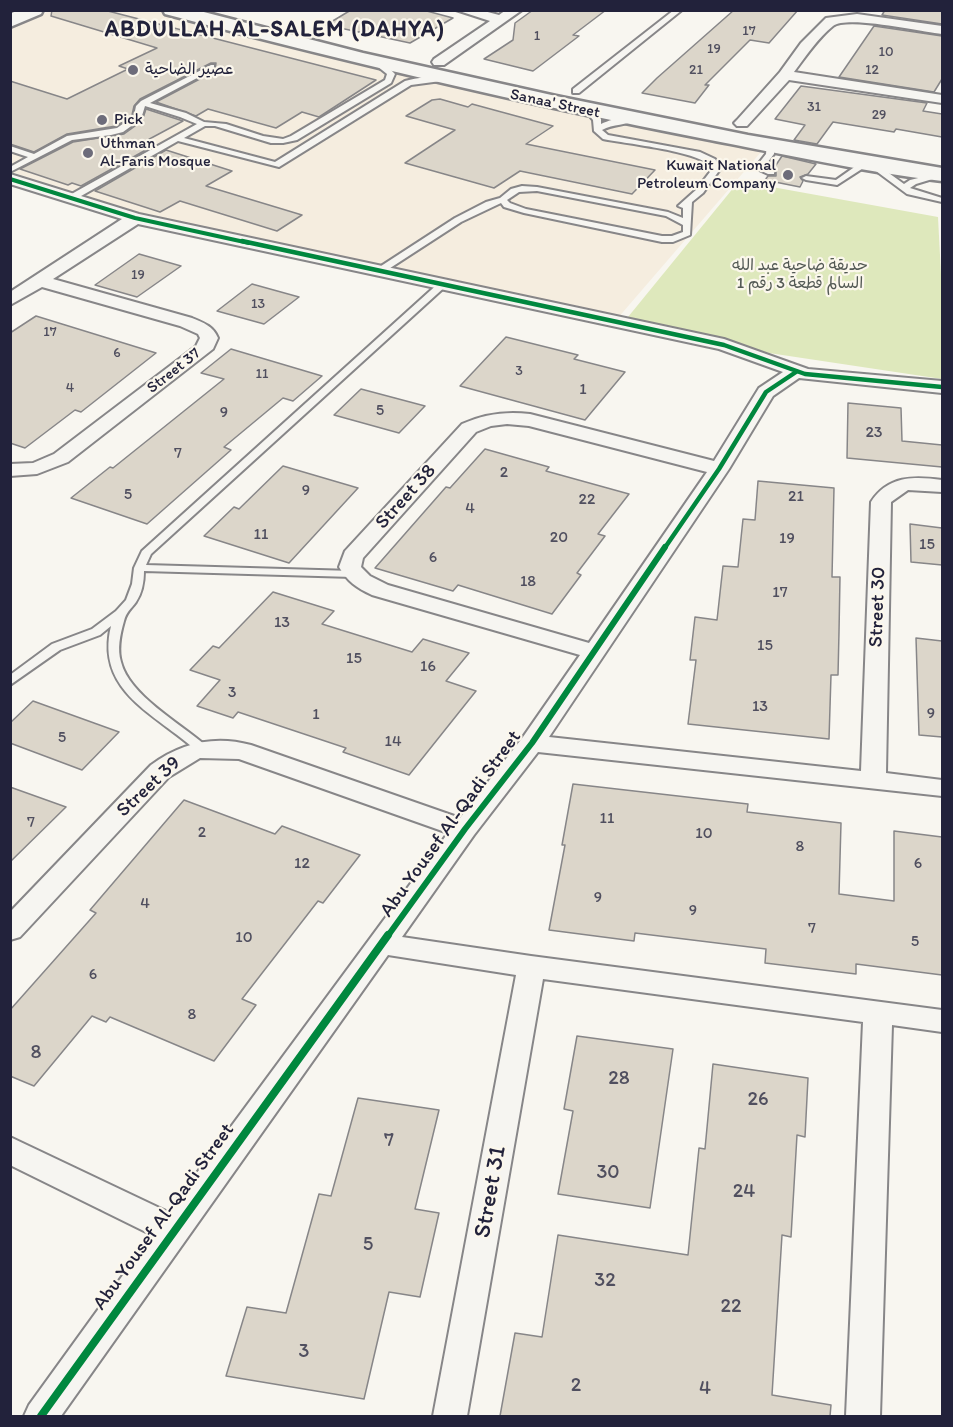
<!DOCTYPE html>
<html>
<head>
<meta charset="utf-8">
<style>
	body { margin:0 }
	#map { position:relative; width:953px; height:1427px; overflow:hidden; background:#f8f6f0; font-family:Itim,sans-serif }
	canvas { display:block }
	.frame { position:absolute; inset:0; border:12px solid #22223b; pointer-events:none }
</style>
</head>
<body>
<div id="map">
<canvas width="953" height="1427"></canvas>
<div class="frame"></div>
</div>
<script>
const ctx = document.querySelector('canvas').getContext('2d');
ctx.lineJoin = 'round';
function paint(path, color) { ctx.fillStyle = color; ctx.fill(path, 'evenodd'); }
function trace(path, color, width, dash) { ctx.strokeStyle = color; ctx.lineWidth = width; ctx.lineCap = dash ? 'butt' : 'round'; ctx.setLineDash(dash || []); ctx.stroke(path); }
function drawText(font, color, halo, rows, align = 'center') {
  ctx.font = font + ' Itim,"Playpen Sans Arabic",sans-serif'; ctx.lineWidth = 4.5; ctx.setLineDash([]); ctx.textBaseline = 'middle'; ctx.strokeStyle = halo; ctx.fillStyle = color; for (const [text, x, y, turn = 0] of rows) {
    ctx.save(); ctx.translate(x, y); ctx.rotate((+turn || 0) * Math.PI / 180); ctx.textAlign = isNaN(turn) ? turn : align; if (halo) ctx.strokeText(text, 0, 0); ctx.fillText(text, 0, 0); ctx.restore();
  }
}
paint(new Path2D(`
	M49 11H165L597 119 678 132 761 152 617 319 147 215 11 172 10 28Z`), '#f5eddf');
paint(new Path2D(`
	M739 181 938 217 942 294V379L769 353 628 317Z`), '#dee8bc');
const building = new Path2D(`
	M52 10H104L376 80 319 117 302 112 276 128 208 109 196 116 156 102 215 71 216 63H211L140 99 134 106 132 115 116 126 67 134 34 152 10 144V81L67 99 128 69 119 66 157 48 51 16Z
	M351 10H423L453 18 410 43 326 25Z
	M533 10H606L573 35 579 36 533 71 484 59 513 40 515 23Z
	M734 10H798L769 43 750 40 705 85H709L695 103 642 93 657 78Z
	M885 10H942V24L882 15Z
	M874 26 942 36V79L934 92 839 77Z
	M801 86 927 103 923 111 942 114V137L896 129 894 132 833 122 817 144 794 140 805 125 775 119Z
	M440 99 468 107 472 104 553 126 526 144 655 170 632 194 520 171 494 188 405 163 455 130 406 116 432 100Z
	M146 109 183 121 142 143 153 146 81 186 72 183 68 185 20 169 73 142 124 134 142 121Z
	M166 150 232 171 206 186 302 215 277 231 180 201 160 212 95 191Z
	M782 156 816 164 808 174 800 177 803 181 800 187 765 180 768 176H776V170L774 168Z
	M139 254 181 266 137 297 95 285Z
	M252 284 299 297 264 324 217 311Z
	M36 316 156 353 81 412 75 410 25 448 10 443V333Z
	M506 337 578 355 574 359 625 372 585 420 460 386Z
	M231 349 322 376 293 401 283 398 224 447 231 450 147 524 71 498 110 467 113 468 224 379 201 373Z
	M361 389 425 406 399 433 334 415Z
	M848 403 901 408 902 441 942 445V467L847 458Z
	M485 449 549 467 546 471 629 494 598 534 605 536 577 573 581 575 552 614 458 585 453 591 375 568 446 487 450 488Z
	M283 466 358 488 289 563 204 536 234 507 239 509Z
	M758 481 834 488 832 577H840L839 632 838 675H831L829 739 688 724 696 660H690L695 617 717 620 723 566 738 567 743 519 755 520Z
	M910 524 942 528V565L911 562Z
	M273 592 334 611 322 624 412 652 423 639 469 653 446 681 476 691 409 775 343 752 346 748 238 712 233 718 197 706 220 680 190 670 213 646 219 648Z
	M916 638 942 641V737L919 735Z
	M33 701 119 732 82 770 10 743V723Z
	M573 784 748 804 747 812 841 823 839 894 894 901V831L942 837V975L856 964V974L765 963 766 949 635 933 634 941 549 930 565 845H562Z
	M10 787 66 807 10 862Z
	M184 800 275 834 282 826 360 855 323 903 318 901 242 999 256 1005 214 1061 110 1017 106 1022 92 1016 34 1086 10 1076V1010L96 913 90 910Z
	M577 1036 673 1049 650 1208 558 1194 573 1111 564 1109Z
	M713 1064 808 1078 805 1137 797 1135 791 1237 782 1235 772 1395 831 1405 830 1416H500L515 1333 542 1337 558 1235 688 1255 699 1148 705 1149Z
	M358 1098 439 1110 415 1209 439 1213 420 1297 389 1292 364 1399 226 1376 247 1307 286 1313 319 1194 331 1196Z`);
paint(building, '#dcd6ca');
trace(building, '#878688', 1.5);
const lane = new Path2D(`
	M674 10H682L579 93H573V89Z
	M377 62H383L395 74 391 83 297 140 283 143H271L215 126H205L184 138 275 162 405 81C417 78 434 74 445 79L441 81 411 85 279 167 178 141 74 200H68V196L197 124 180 117 145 106 141 119 123 132 111 135 72 140 10 172V167L28 157 10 151V146L34 154 67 136 117 128 134 116 136 106 141 101 211 65H214V69L150 103 186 113 204 122 226 124 263 136 283 139 291 136 385 80 387 74 377 66Z
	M587 110H593L601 119V124C611 119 627 115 637 120 627 125 613 124 602 130L608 135 700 152 715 159 721 168 703 193 692 202 690 235 673 242H662L524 213 504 207 501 203 461 222 384 272H378V268L455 218 486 202 500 198 511 189 522 186 537 187 668 212 683 218V208L678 206 697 189 713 168C701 151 627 144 603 139L594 131 593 120 586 112ZM537 191 666 216 683 225V232L672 236H662L526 209 510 203 507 200 519 192Z
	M767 143 774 145V154L764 167 774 170V174H768L755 168 766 154Z
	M863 161 875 163 904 184 910 180 939 173V177L916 184 910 188 942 198V202L907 194 868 165 837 185 806 180 802 178 806 176 836 180Z
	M444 280 448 283 447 285 151 554 146 565 353 571 358 574 353 577 144 571C144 582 142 593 136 602 131 609 126 612 124 621 120 635 117 649 121 662 129 695 180 723 205 745L207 748 205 751H197C156 714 95 692 111 626L100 635 60 650 10 685V675L52 644 92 629 116 611 126 600 132 584 134 568 142 551 441 281Z`);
const street = new Path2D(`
	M456 10H480L499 15 506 10H522L444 65H434L432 62 434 59 490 21Z
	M857 14 942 26V34C921 32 848 15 833 26 818 38 806 56 794 72L942 95V103L789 80 747 126H737L734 123 737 120 780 72 801 43 826 18Z
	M10 174 139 214 724 339 808 369 942 381V393L799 378 773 396 729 469 549 737 861 771 871 502C888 476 913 476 942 480V492L908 490 891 502 886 773 942 780V796L538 752 474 835 402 937 531 956 942 1010V1032L892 1025 880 1416H846L863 1022 543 979 467 1416H433L516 975 388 955 61 1416H24L29 1405 152 1235 10 1165V1137L168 1212 448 833 239 759 200 758 169 777 20 937 10 940V912L151 765C181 743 214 735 251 745L460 818 523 737 580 655 372 595C357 588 347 581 339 567L345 551 462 424C484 414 506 411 530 414L714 461 759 388 783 372 719 349 138 224 53 279 192 318C204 323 213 326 218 338L213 349 68 462 37 474 10 476V464L33 463 54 454 196 346 200 338 198 334 180 326 42 287 10 305V292L122 219 10 184ZM507 424 529 426 707 472 589 643 388 585 370 576 361 567 363 558 476 432 491 426Z`);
const secondary = new Path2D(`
	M18 10H43L41 14 10 27V14Z
	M163 10H196L363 53 556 96 748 135 942 168V181C863 172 784 154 705 139 524 104 344 61 165 14Z`);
trace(lane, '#878688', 4);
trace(street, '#878688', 4);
trace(secondary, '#878688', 5);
paint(lane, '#f6f5f1');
paint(street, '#f6f5f1');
paint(secondary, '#f6f5f1');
trace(new Path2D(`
	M10 179 135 218 249 243`), '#00873e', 4);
trace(new Path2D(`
	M242 241 724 345 805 374 942 387
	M664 549 719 469 766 392 796 372`), '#00873e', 4.5);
trace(new Path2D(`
	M387 937 465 829 532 743 665 547`), '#00873e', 6);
trace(new Path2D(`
	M41 1416 388 935`), '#00873e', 8);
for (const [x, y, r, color] of [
	[133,70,6,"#6d6c7a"],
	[102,120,6,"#6d6c7a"],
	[88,153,6,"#6d6c7a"],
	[788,175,6,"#6d6c7a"]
]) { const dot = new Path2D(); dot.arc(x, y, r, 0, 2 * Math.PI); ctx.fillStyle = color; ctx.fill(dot); trace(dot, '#fbf7ec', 2); }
drawText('14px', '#504f5f', null, [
	["17",749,31],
	["1",537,36],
	["19",714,49],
	["10",886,52],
	["21",696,70],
	["12",872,70],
	["31",814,107],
	["29",879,115],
	["19",138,275],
	["13",258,304],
	["17",50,332],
	["6",117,353],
	["3",519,371],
	["11",262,374],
	["4",70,388]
]);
drawText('16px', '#22223b', '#fbf7ec', [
	["عصير الضاحية",145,70],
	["Pick",114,120],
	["Uthman",100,144],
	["Al-Faris Mosque",100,162],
	["Kuwait National",776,166,"right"],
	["Petroleum Company",776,184,"right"]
], 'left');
drawText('16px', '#22223b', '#fbf7ec', [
	["Sanaa' Street",555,104,12],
	["Street 37",174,371,-38]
]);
drawText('16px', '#545a55', '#fbf7ec', [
	["حديقة ضاحية عبد الله",800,266],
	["السالم قطعة 3 رقم 1",800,284]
]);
drawText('16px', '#504f5f', null, [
	["1",583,390],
	["5",380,411],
	["9",224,413],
	["23",874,433],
	["7",178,454],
	["2",504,473],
	["9",306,491],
	["5",128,495],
	["21",796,497],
	["22",587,500],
	["4",470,509],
	["11",261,535],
	["20",559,538],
	["19",787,539],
	["15",927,545],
	["6",433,558],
	["18",528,582],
	["17",780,593],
	["13",282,623],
	["15",765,646],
	["15",354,659],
	["16",428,667],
	["3",232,693],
	["13",760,707],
	["9",931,714],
	["1",316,715],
	["5",62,738],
	["14",393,742],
	["11",607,819],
	["7",31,823],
	["2",202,833],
	["10",704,834],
	["8",800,847],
	["12",302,864],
	["6",918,864],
	["9",598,898],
	["4",145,904],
	["9",693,911],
	["7",812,929],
	["10",244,938],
	["5",915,942],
	["6",93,975],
	["8",192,1015]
]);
drawText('20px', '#22223b', '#fbf7ec', [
	["Street 38",406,497,-48],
	["Street 30",878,607,-88],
	["Street 39",149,787,-43],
	["Abu Yousef Al-Qadi Street",451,824,-54],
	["Abu Yousef Al-Qadi Street",164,1217,-54]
]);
drawText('20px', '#504f5f', null, [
	["8",36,1053],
	["28",619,1079],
	["26",758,1100],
	["7",389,1141],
	["30",608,1173],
	["24",744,1192],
	["5",368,1245],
	["32",605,1281],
	["22",731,1307],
	["3",304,1352],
	["2",576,1386],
	["4",705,1389]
]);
ctx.letterSpacing = '1.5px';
drawText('bold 22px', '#22223b', '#fbf7ec', [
	["ABDULLAH AL-SALEM (DAHYA)",275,30]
]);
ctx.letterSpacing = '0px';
drawText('24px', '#22223b', '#fbf7ec', [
	["Street 31",491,1192,-80]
]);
</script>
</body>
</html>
